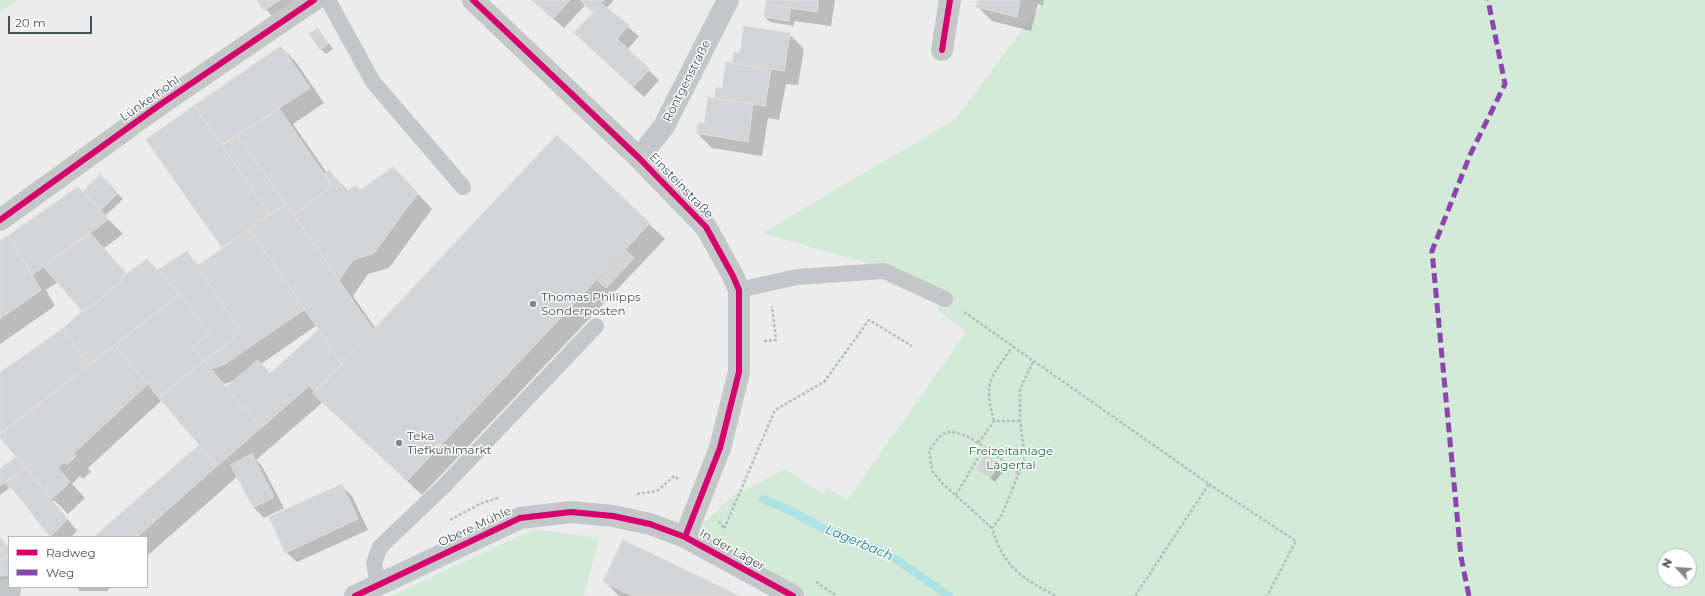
<!DOCTYPE html>
<html>
<head>
<meta charset="utf-8">
<style>
	body { margin:0 }
	#map { position:relative; width:1705px; height:596px; overflow:hidden; background:#edecec; font-family:Montserrat,sans-serif }
	canvas { display:block }
	.legend { position:absolute; left:8px; top:536px; width:140px; height:52px; box-sizing:border-box; background:#fff; border:1px solid #b5b9bb; margin:0; padding:5px 7px; list-style:none; font-size:12px; color:#465156 }
	.legend li { display:flex; align-items:center; gap:8px; height:20px }
	.legend b { width:20px; border:1px solid #b5b9bb }
	.north { position:absolute; left:1657px; top:548px; width:40px; height:40px; box-sizing:border-box; background:#fff; border:1px solid #b5b9bb; border-radius:50%; rotate:296deg; font-size:11px; font-weight:700; line-height:16px; text-align:center; color:#465156 }
	.north::after { content:''; display:block; margin:auto; width:14px; height:18px; background:#80878a; clip-path:polygon(50% 0,100% 100%,50% 72%,0 100%) }
	.scale { position:absolute; left:8px; top:16px; width:84px; height:18px; box-sizing:border-box; border:2px solid #465156; border-top:0; padding-left:5px; font-size:12px; line-height:14px; white-space:nowrap; color:#465156; -webkit-text-stroke:3px #fff; paint-order:stroke }
</style>
</head>
<body>
<div id="map">
<canvas width="1705" height="596"></canvas>
<ul class="legend">
<li><b style="height:5px;background:#d6006c"></b>Radweg</li>
<li><b style="height:5px;background:#8e44ad"></b>Weg</li>
</ul>
<div class="north">N</div>
<div class="scale">20 m</div>
</div>
<script>
const ctx = document.querySelector('canvas').getContext('2d');
ctx.lineJoin = 'round';
function paint(path, color) { ctx.fillStyle = color; ctx.fill(path, 'evenodd'); }
function trace(path, color, width, dash) { ctx.strokeStyle = color; ctx.lineWidth = width; ctx.lineCap = dash ? 'butt' : 'round'; ctx.setLineDash(dash || []); ctx.stroke(path); }
function drawText(font, color, halo, rows, align = 'center') {
  ctx.font = font + ' Montserrat,sans-serif'; ctx.lineWidth = 3; ctx.setLineDash([]); ctx.textBaseline = 'middle'; ctx.strokeStyle = halo; ctx.fillStyle = color; for (const [text, x, y, turn = 0] of rows) {
    ctx.save(); ctx.translate(x, y); ctx.rotate((+turn || 0) * Math.PI / 180); ctx.textAlign = isNaN(turn) ? turn : align; if (halo) ctx.strokeText(text, 0, 0); ctx.fillText(text, 0, 0); ctx.restore();
  }
}
paint(new Path2D(`
	M0 0H17L0 13Z
	M1045 0H1705V596H805L689 535 736 494 785 469 823 494 828 488 847 500 966 332 938 311 940 301 885 268 762 233 955 119ZM1665 556H1689V580H1665Z
	M534 529 599 538 584 596H390Z`), '#d3ead8');
paint(new Path2D(`
	M258 0H306L276 21Z
	M532 0H614L606 9 639 36 627 50 659 80 644 97 586 44 595 13 586 4 564 28Z
	M768 0H835L831 26 794 21V26L770 22 765 17Z
	M979 0H1044L1043 6 1038 4 1031 31 992 21 977 6Z
	M742 27 789 34 804 49 798 85 786 84 779 120 768 118 762 156 712 148 697 133 704 124 715 99 723 89 733 64 741 54 745 31Z
	M318 29 333 49 326 54 320 49Z
	M281 47 296 62 324 103 293 124 327 173 329 171 348 191 408 183 432 209 389 268 368 274 353 296 376 329 557 137 665 239 422 495 323 402 256 460 262 466 284 508 264 518 254 508 238 476 147 556V537H96L201 445 162 400 88 468 91 472 83 479 80 476 72 484 85 498 68 514 54 500 53 501 77 531 71 537H52L11 487 0 495V470L24 467 0 435V374L65 329 89 307 58 282 46 290 55 306 0 344V242L78 188 83 193 100 176 123 199 105 216 123 234 104 248 127 275 158 271 186 252 199 266 224 249 148 140ZM317 325 321 330 270 374 261 364ZM236 380 227 388 224 384Z
	M985 456 1004 470 995 482 977 468Z
	M341 485 352 496 368 530 297 562 286 552Z
	M0 537 9 548V580L0 581Z
	M604 581 738 596H619Z
	M76 587H111L107 591H80Z`), '#0003');
trace(new Path2D(`
	M763 499 787 509 838 536 877 549 897 560 949 596`), '#abe2e4', 8);
const building = new Path2D(`
	M257 0H280L264 11Z
	M532 0H570L553 19Z
	M580 0H604L593 12Z
	M767 0H818L817 12 766 4Z
	M978 0H1020L1017 17 972 6H976Z
	M602 4 629 25 617 39 650 69 633 87 574 33Z
	M766 4 790 8 789 21 764 17Z
	M744 26 790 33 784 71 732 63 734 52 740 53Z
	M318 28 328 44 320 50 309 34Z
	M281 46 310 88 222 145 194 106Z
	M726 62 771 69 765 106 714 98 716 87 722 88Z
	M708 97 753 104 748 142 696 133 698 122 704 123Z
	M194 106 270 215 222 248 146 140Z
	M278 107 332 186 294 215 237 135 239 133 241 134 277 110 276 108Z
	M237 135 286 204 270 215 222 145Z
	M557 135 650 223 407 481 313 394Z
	M393 167 418 193 374 253 353 260 339 280 294 215 332 186 324 174 329 169 346 192 356 185 360 190Z
	M100 174 118 193 101 210 83 192Z
	M78 187 109 219 32 275 8 236Z
	M286 204 374 331 342 364 249 228Z
	M250 230 305 309 225 364 211 369 204 361 230 342 239 329 197 266Z
	M90 233 127 274 124 276 125 278 104 296 86 311 84 310 82 311 43 266Z
	M8 236 41 290 0 319V241Z
	M187 251 239 329 230 342 204 361 193 347 209 334 180 294 158 270Z
	M626 251 634 258 606 288 598 281Z
	M147 259 180 294 88 366 64 328 82 311 84 310 86 311 125 278 124 276Z
	M180 294 209 334 193 347 204 361 159 398 115 345Z
	M64 328 88 367 0 434V373Z
	M319 330 342 364 315 392 309 386 261 428 226 387 258 360 270 373Z
	M115 345 148 384 74 453 76 456 67 465 64 462 58 468 70 482 52 499 0 438V434Z
	M204 361 261 428 217 466 159 398Z
	M199 445 217 466 137 537H94Z
	M252 454 274 497 253 508 231 465Z
	M985 454 999 464 990 478 976 469Z
	M16 457 25 467 0 486V469Z
	M26 468 67 520 50 537 16 493 5 483Z
	M342 484 358 519 285 553 269 517Z
	M0 538 9 549V555L0 562Z
	M623 540 740 596H633L603 582Z
	M9 555V575L0 576V562Z`);
paint(building, '#d3d4d5');
trace(building, '#dededf', 1);
trace(new Path2D(`
	M964 312 1209 484 1135 596
	M764 341 776 340 772 306
	M1033 362 1020 389V421L1025 457 1002 515 992 528C1004 568 1021 577 1056 596
	M994 421C983 380 990 380 1012 347
	M978 443 994 421H1020
	M1209 484 1296 541 1267 596
	M637 494 657 491 674 476 680 480
	M956 495 984 448
	M450 520 480 504 500 497
	M719 521 724 529 775 410 824 382 869 320 912 346
	M992 528 943 484 932 471 929 451C934 444 940 433 949 432 969 430 1004 463 1020 474
	M816 582 837 596`), '#b4bfba', 2.5, [3, 2]);
trace(new Path2D(`
	M328 0 373 82 463 187
	M739 290 797 277 884 271 945 299
	M378 585 374 563 380 547 443 487 596 326`), '#c4c7c7', 16);
trace(new Path2D(`
	M473 0 639 158 706 227 733 276 739 290V372L720 448 685 537
	M942 50 950 0
	M639 158 664 126 728 0
	M0 220 161 104 314 0
	M0 592 10 590`), '#c4c7c7', 22);
trace(new Path2D(`
	M355 596 520 518 571 512 613 516 650 524 685 537 793 596`), '#c4c7c9', 22);
trace(new Path2D(`
	M1469 596 1461 557 1432 251 1470 155 1505 84 1488 0`), '#8e44ad', 5, [10, 5]);
trace(new Path2D(`
	M473 0 639 158 706 227 733 276 739 290V372L720 448 685 537
	M942 50 950 0
	M0 220 161 104 314 0
	M355 596 520 518 571 512 613 516 650 524 685 537 793 596`), '#d6006c', 6);
for (const [x, y, r, color] of [
	[533,304,4,"#80878a"],
	[399,443,4,"#80878a"]
]) { const dot = new Path2D(); dot.arc(x, y, r, 0, 2 * Math.PI); ctx.fillStyle = color; ctx.fill(dot); trace(dot, '#fff', 1.5); }
drawText('12px', '#465156', '#fff', [
	["Röntgenstraße",687,81,-63],
	["Lünkerhohl",150,99,-35],
	["Einsteinstraße",681,186,46],
	["Obere Mühle",475,527,-25],
	["In der Läger",732,550,29]
]);
drawText('12px', '#465156', '#fff', [
	["Thomas Philipps",541,297],
	["Sonderposten",541,311],
	["Teka",407,436],
	["Tiefkühlmarkt",407,450]
], 'left');
drawText('12px', '#206e3a', '#fff', [
	["Freizeitanlage",1011,451],
	["Lägertal",1011,465]
]);
drawText('italic 13px', '#1b8286', '#fff', [
	["Lägerbach",859,543,23]
]);
</script>
</body>
</html>
